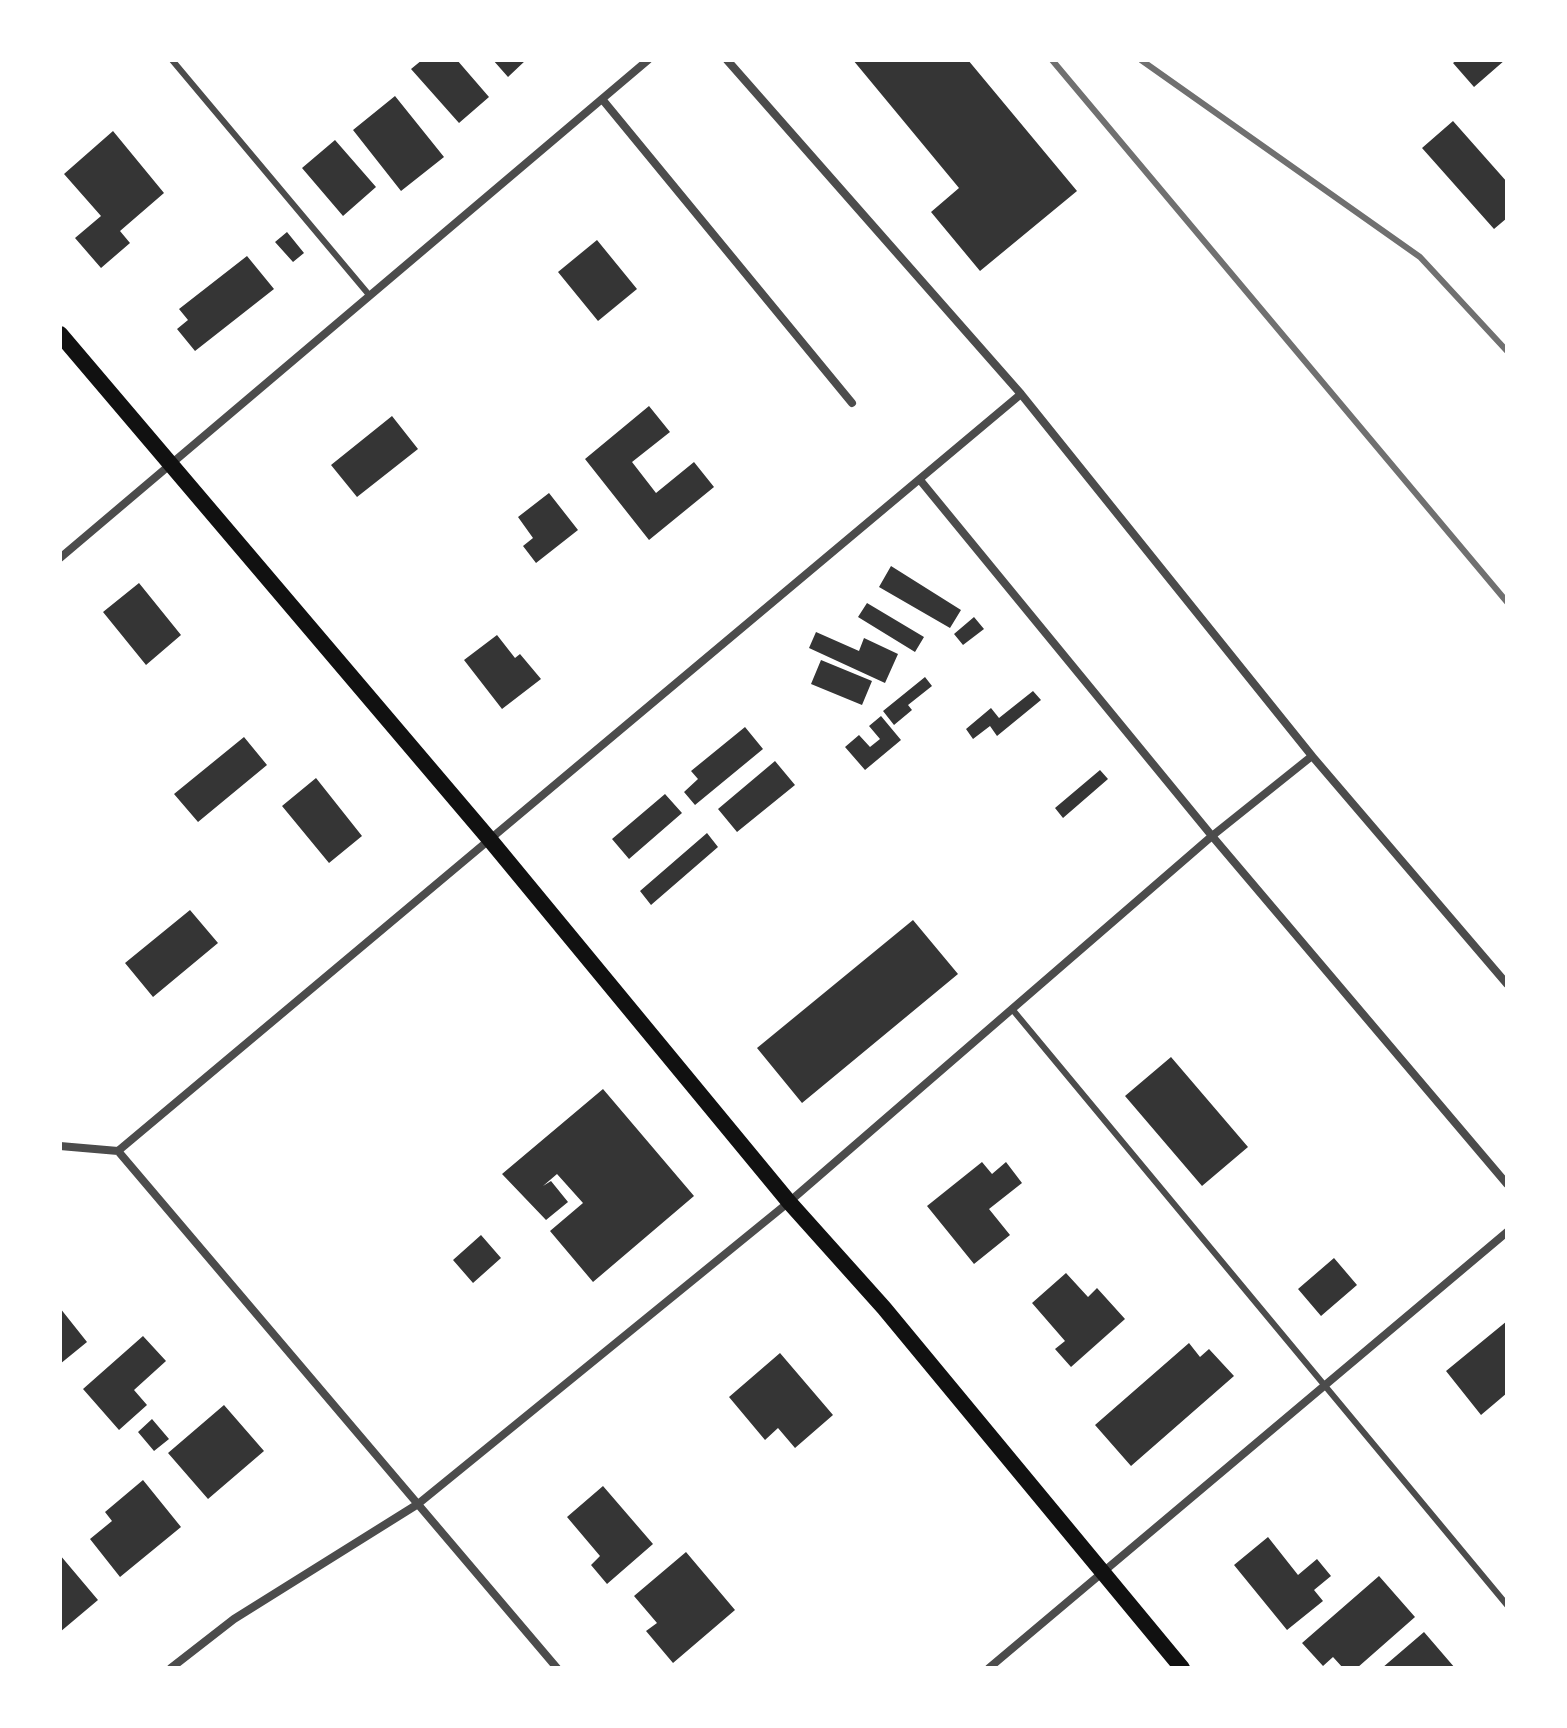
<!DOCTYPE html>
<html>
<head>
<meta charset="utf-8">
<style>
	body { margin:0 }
	#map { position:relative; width:1567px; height:1728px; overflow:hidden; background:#fff; font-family:Georgia,serif }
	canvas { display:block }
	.frame { position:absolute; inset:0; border:62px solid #fff; pointer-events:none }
</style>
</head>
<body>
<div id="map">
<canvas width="1567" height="1728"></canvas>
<div class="frame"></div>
</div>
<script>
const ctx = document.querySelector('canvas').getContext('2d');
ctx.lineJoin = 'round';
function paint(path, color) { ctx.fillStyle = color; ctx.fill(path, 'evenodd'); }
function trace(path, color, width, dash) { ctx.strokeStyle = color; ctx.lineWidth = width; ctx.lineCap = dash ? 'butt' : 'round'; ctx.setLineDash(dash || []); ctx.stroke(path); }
paint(new Path2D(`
	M422 60H457L489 97 459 123 411 69Z
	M493 60H526L508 77Z
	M853 60H968L1077 191 980 271 931 212 959 188Z
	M1457 60H1505L1474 87 1453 63Z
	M395 96 444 157 401 191 353 130Z
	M1453 121 1507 182V218L1494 229 1422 148Z
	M113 131 164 193 120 231 130 243 101 268 75 238 101 216 64 174Z
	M335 140 376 187 343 216 302 168Z
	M287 232 304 253 293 262 275 242Z
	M597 240 637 289 598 321 558 272Z
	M247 256 274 289 195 351 177 329 188 320 179 309Z
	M649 406 670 432 632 462 656 493 694 462 714 487 649 540 585 459Z
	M392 416 418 449 357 497 331 465Z
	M549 493 578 530 536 563 523 546 533 538 518 517Z
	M891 566 961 610 950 628 879 587Z
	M139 583 181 635 146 665 103 612Z
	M867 603 924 637 915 652 858 617Z
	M974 617 984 629 963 645 954 634Z
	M816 632 859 651 864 638 898 654 885 683 809 648Z
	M497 635 515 658 520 654 541 679 502 709 464 660Z
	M821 660 872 681 862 705 811 684Z
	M925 677 932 686 908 705 912 710 894 725 883 711Z
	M1033 691 1041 700 997 736 990 726 973 739 966 729 991 708 999 718Z
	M881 716 901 740 865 770 845 747 859 735 870 747 880 739 869 726Z
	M745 727 763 749 695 805 684 792 698 779 691 771Z
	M244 737 267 765 198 822 174 794Z
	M775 761 795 785 737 832 718 809Z
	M1100 770 1108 779 1063 818 1055 808Z
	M316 778 362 836 329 863 282 806Z
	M665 794 682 813 629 859 612 839Z
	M707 833 718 847 651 905 640 891Z
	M190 910 218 943 153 997 125 963Z
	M913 920 958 974 802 1103 757 1048Z
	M1171 1057 1248 1147 1202 1186 1125 1096Z
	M603 1089 694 1196 593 1282 550 1231 583 1203 557 1174 543 1186 551 1181 568 1202 546 1220 502 1174Z
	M982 1162 992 1174 1006 1162 1022 1183 989 1209 1010 1235 974 1264 927 1206Z
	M481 1235 501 1258 473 1283 453 1260Z
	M1334 1258 1357 1285 1321 1316 1298 1289Z
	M1066 1273 1088 1297 1097 1288 1125 1319 1071 1367 1055 1349 1065 1341 1032 1303Z
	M60 1308 87 1342 60 1364Z
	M1507 1321V1393L1481 1415 1446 1371Z
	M143 1336 166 1361 134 1390 147 1405 119 1430 83 1389Z
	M1189 1343 1200 1357 1209 1349 1234 1376 1131 1466 1095 1425Z
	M780 1353 833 1415 795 1448 778 1428 765 1440 729 1397Z
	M224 1405 264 1451 208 1499 168 1453Z
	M152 1419 169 1439 154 1451 138 1432Z
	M143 1480 181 1527 120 1577 90 1539 112 1521 105 1512Z
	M603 1486 653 1544 607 1584 591 1565 600 1556 567 1517Z
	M1268 1537 1298 1575 1317 1559 1331 1576 1314 1590 1323 1601 1287 1630 1234 1565Z
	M686 1552 735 1610 673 1663 646 1631 657 1623 634 1596Z
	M60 1555 98 1600 60 1632Z
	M1379 1576 1415 1617 1357 1668H1343L1333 1657 1323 1666 1302 1643Z
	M1424 1632 1455 1668H1382Z`), '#353535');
trace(new Path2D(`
	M172 60 370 296
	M1012 1009 1507 1605`), '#4c4c4c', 6);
trace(new Path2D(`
	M727 60 1021 394 1312 756 1507 984
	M602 99 852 403
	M920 480 1212 836 1507 1184
	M60 558 648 60
	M60 1146 118 1151
	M118 1151 1021 394
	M118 1151 557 1668
	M171 1668 234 1619 418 1504 789 1202 1212 836 1312 756
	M989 1668 1507 1232`), '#4c4c4c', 8);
trace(new Path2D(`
	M60 334 491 841 789 1202 884 1308 1182 1668`), '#111', 16);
trace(new Path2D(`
	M1052 60 1507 602
	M1141 60 1420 257 1507 351`), '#707070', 6);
</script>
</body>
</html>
